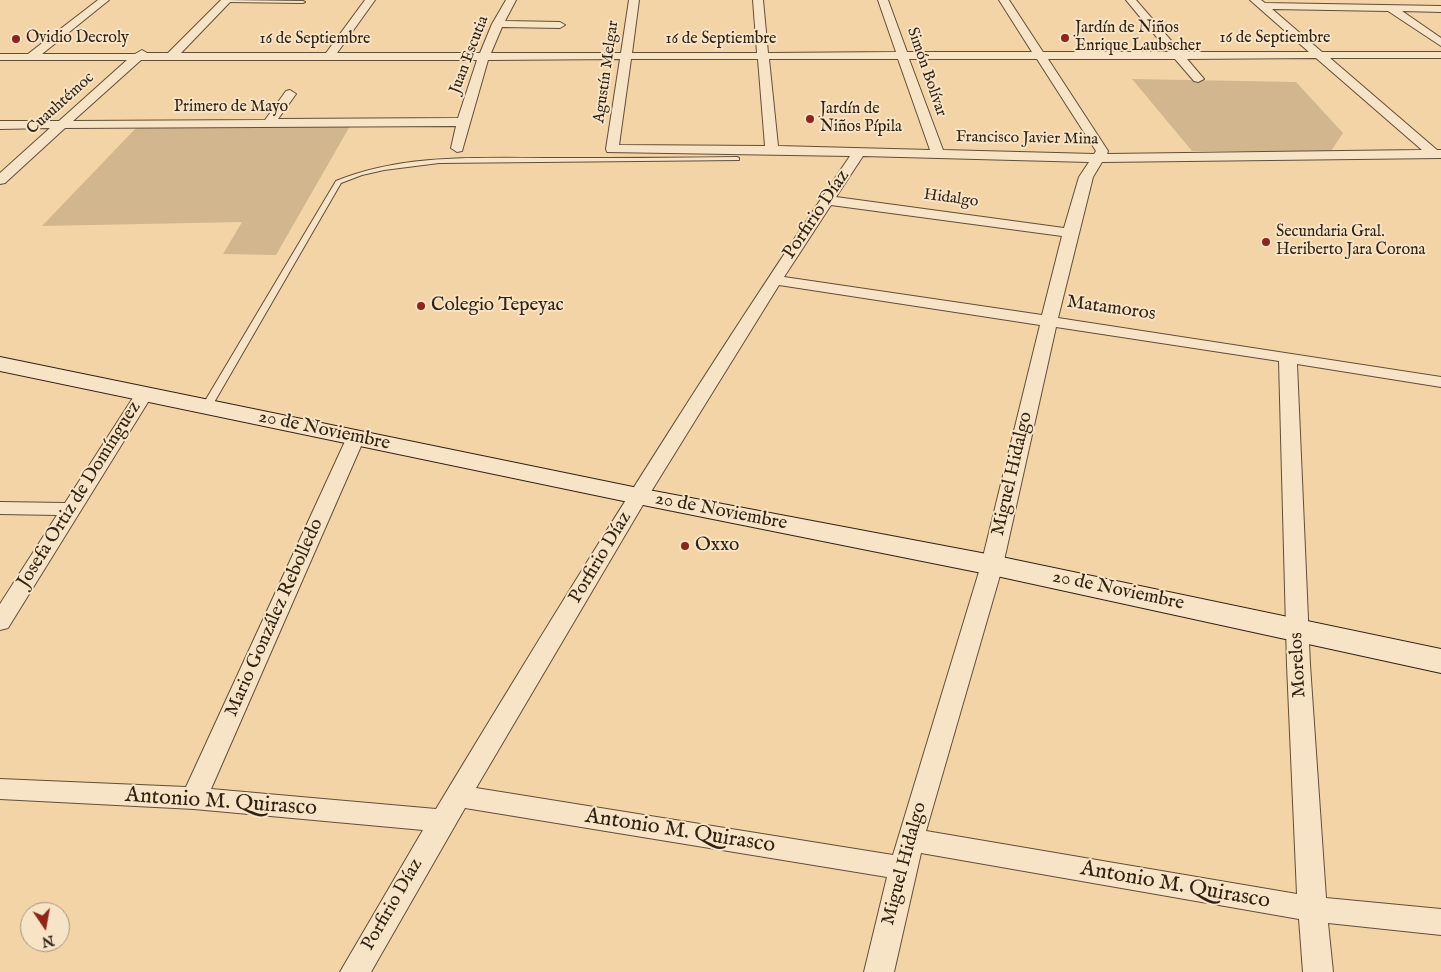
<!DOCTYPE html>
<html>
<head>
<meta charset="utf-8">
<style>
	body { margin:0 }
	#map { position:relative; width:1441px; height:972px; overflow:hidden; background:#f2d4a7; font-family:"IM FELL English",serif }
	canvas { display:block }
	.north { position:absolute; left:20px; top:902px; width:50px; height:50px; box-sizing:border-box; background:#f7e3c6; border:1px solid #a8967e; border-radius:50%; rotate:168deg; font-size:14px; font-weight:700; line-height:20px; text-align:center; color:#312313 }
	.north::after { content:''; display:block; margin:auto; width:18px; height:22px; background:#8f2418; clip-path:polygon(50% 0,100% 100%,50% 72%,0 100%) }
</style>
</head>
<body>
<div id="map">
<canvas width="1441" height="972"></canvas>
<div class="north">N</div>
</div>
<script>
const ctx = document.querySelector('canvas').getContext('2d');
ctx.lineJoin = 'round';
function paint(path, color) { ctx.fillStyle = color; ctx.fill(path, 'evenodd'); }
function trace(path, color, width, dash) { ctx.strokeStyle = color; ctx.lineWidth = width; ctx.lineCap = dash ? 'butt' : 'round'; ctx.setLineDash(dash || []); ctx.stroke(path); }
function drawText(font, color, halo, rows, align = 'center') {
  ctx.font = font + ' "IM FELL English",serif'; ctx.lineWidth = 4; ctx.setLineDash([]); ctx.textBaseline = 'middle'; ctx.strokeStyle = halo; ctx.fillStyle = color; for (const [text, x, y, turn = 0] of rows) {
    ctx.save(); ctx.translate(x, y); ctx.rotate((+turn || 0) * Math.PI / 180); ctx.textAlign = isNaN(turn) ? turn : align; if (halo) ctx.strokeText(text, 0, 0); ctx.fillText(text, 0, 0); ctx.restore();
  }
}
paint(new Path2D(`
	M1132 79 1296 82 1343 133 1331 151H1192Z
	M350 126 276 255 223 254 242 222 42 226 136 128Z`), '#d1b68e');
const lane = new Path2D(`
	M224 0 303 1 305 2 303 3 226 2Z
	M737 157 739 158V160L439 163 384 170 362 175 341 183 212 406 207 409 202 406 336 181C403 154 475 158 546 158 610 158 673 158 737 157Z`);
const street = new Path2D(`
	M98 0H109L42 54H135L142 50 147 53H168L221 0H232L181 53H326L365 0H375L337 53H480L492 24 506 0H516L505 21 560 22 565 25 560 28 502 27 491 53H621L629 0H639L632 53H757L753 0H763L768 53 896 52 878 0H888L907 52H1032L999 0H1009L1043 52H1169L1126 0H1136L1181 52H1309L1250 0H1261L1265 3 1441 6V12L1402 11 1441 38V46L1388 11 1272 9 1322 52H1441V58H1330L1437 150H1441V158L1102 162 1093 177 1058 318 1441 377V387L1297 364 1310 665 1326 898 1441 909V935L1328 923 1333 972H1303L1299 919 921 853 894 972H864L887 877 465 808 371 972H340L423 830 194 809 0 799V779L186 787 347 437 349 433H363L365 437 211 789 436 809C569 589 705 369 850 156L607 152 606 149 620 59 488 60 462 151 457 152 451 148 456 126 65 128 5 183 0 184V173L50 128 0 129V121H59L127 60H0V54H28ZM1316 58 1422 150 1107 154 1108 151 1048 59H1175L1194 81 1198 82 1204 79 1187 59ZM631 59H758L765 146 619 145ZM769 59H898L930 150 778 146ZM909 59H1037L1096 151 1094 154 943 150ZM141 60H477L458 118 278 119 296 94 290 90 286 91 265 120 73 121ZM863 156 1089 162 1079 177 1064 228 836 197ZM831 205 1062 236 1042 315 784 277ZM779 285 1040 325 981 565 893 855 476 788 644 503ZM1056 327 1279 361 1287 665 1297 894 926 831 1003 565Z
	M144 389 150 390 153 394 8 628 0 630V604L57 515 0 514V502L65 503 138 390Z`);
const secondary = new Path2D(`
	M0 357 638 488 992 555 1441 649V673L992 575 638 504 0 371Z`);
trace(lane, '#614f38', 2);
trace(street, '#614f38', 2);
trace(secondary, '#312313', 2);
paint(lane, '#f7e3c6');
paint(street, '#f7e3c6');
paint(secondary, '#f7e3c6');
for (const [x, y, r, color] of [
	[1065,38,5,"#8f2418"],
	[16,39,5,"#8f2418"],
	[810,119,5,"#8f2418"],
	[1266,242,5,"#8f2418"],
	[421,306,5,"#8f2418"],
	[685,546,5,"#8f2418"]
]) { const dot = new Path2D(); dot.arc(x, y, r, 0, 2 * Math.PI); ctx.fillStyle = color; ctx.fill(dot); trace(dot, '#f7e3c6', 2); }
drawText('16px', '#312313', '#f7e3c6', [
	["Jardín de Niños",1075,29],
	["Enrique Laubscher",1075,47],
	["Ovidio Decroly",26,39],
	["Jardín de",820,110],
	["Niños Pípila",820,128],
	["Secundaria Gral.",1276,233],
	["Heriberto Jara Corona",1276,251]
], 'left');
drawText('16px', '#312313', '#f7e3c6', [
	["16 de Septiembre",1275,39],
	["16 de Septiembre",315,40],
	["16 de Septiembre",721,40],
	["Juan Escutia",470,55,-69],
	["Agustín Melgar",607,72,-82],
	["Simón Bolívar",926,72,71],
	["Cuauhtémoc",61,104,-42],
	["Primero de Mayo",231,108],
	["Francisco Javier Mina",1027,139,1],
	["Hidalgo",951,199,8]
]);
drawText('19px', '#312313', '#f7e3c6', [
	["Porfirio Díaz",817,215,-56],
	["Matamoros",1111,309,8],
	["20 de Noviembre",324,431,12],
	["Miguel Hidalgo",1013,474,-77],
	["Josefa Ortiz de Domínguez",80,495,-58],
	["20 de Noviembre",721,512,11],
	["Porfirio Díaz",601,558,-59],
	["20 de Noviembre",1118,591,12],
	["Mario González Rebolledo",275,618,-66],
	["Morelos",1299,665,-93],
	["Miguel Hidalgo",905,864,-75],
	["Porfirio Díaz",393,905,-60]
]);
drawText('19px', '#312313', '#f7e3c6', [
	["Colegio Tepeyac",431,306],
	["Oxxo",695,546]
], 'left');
drawText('22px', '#312313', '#f7e3c6', [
	["Antonio M. Quirasco",221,803,4],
	["Antonio M. Quirasco",680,832,9],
	["Antonio M. Quirasco",1175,886,10]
]);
</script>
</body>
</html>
